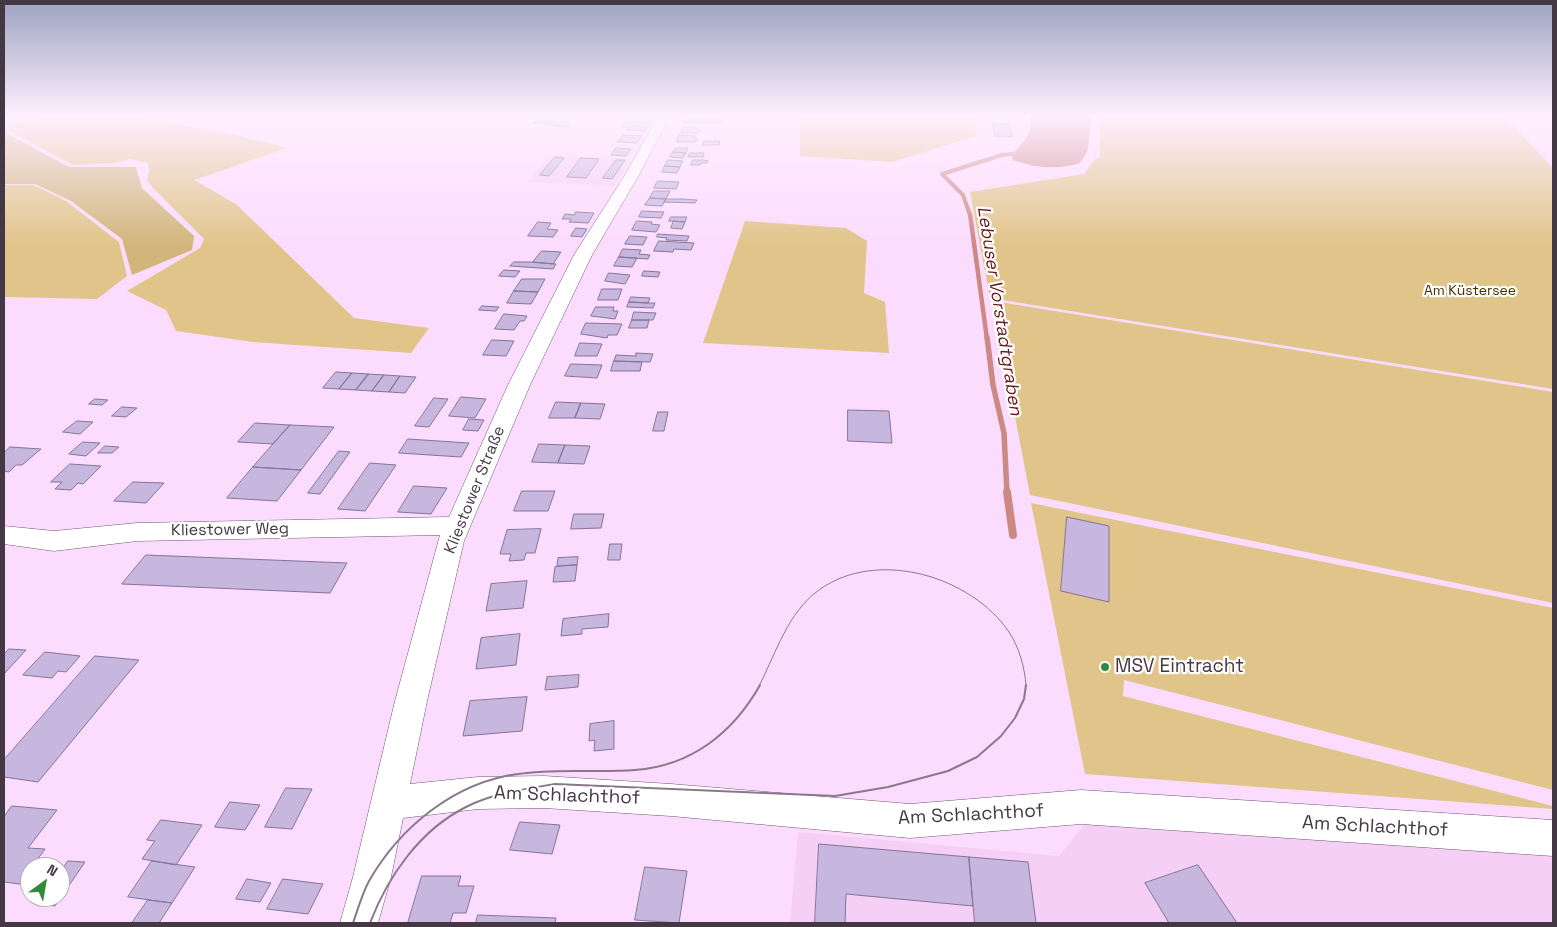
<!DOCTYPE html>
<html>
<head>
<meta charset="utf-8">
<style>
	body { margin:0 }
	#map { position:relative; width:1557px; height:927px; overflow:hidden; background:#fcdcfe; font-family:"Space Grotesk",sans-serif }
	canvas { display:block }
	.frame { position:absolute; inset:0; border:5px solid #453845; pointer-events:none }
	.north { position:absolute; left:20px; top:857px; width:50px; height:50px; box-sizing:border-box; background:#fff; border:1px solid #b5afb5; border-radius:50%; rotate:32deg; font-size:14px; font-weight:700; line-height:20px; text-align:center; color:#453845 }
	.north::after { content:''; display:block; margin:auto; width:18px; height:22px; background:#328b3b; clip-path:polygon(50% 0,100% 100%,50% 72%,0 100%) }
</style>
</head>
<body>
<div id="map">
<canvas width="1557" height="927"></canvas>
<div class="frame"></div>
<div class="north">N</div>
</div>
<script>
const ctx = document.querySelector('canvas').getContext('2d');
ctx.lineJoin = 'round';
function paint(path, color) { ctx.fillStyle = color; ctx.fill(path, 'evenodd'); }
function trace(path, color, width, dash) { ctx.strokeStyle = color; ctx.lineWidth = width; ctx.lineCap = dash ? 'butt' : 'round'; ctx.setLineDash(dash || []); ctx.stroke(path); }
function drawText(font, color, halo, rows, align = 'center') {
  ctx.font = font + ' "Space Grotesk",sans-serif'; ctx.lineWidth = 4.5; ctx.setLineDash([]); ctx.textBaseline = 'middle'; ctx.strokeStyle = halo; ctx.fillStyle = color; for (const [text, x, y, turn = 0] of rows) {
    ctx.save(); ctx.translate(x, y); ctx.rotate((+turn || 0) * Math.PI / 180); ctx.textAlign = isNaN(turn) ? turn : align; if (halo) ctx.strokeText(text, 0, 0); ctx.fillText(text, 0, 0); ctx.restore();
  }
}
paint(new Path2D(`
	M552 154 632 159 614 186 527 182Z
	M1088 820 1553 855V923H790L798 832 1059 856Z`), '#f5cff6');
paint(new Path2D(`
	M41 116H136L231 134 288 148 194 180 236 204 354 318 429 328 411 353 253 342 176 331 166 310 127 291 200 248 204 239 153 188 147 180 149 171 148 163 130 159 114 163 73 165 4 128Z
	M800 116H975L976 136 892 162 800 156Z
	M1098 116H1504L1553 168V389L990 298 970 192 1084 174 1095 159 1100 157V121Z
	M4 185H34L66 201 119 242 127 276 97 299 4 297Z
	M745 221 846 228 867 241 864 293 885 302 889 353 703 343Z
	M993 301 1553 392V603L1030 495Z
	M1031 503 1553 608V790L1124 680 1123 696 1553 806V809L1085 774Z`), '#e0c489');
paint(new Path2D(`
	M4 132 69 167H136L142 188 194 236 192 250 132 275 122 239 71 201 35 184H4Z`), '#d1b57a');
paint(new Path2D(`
	M1030 116H1089L1091 120 1088 150 1080 163C1058 170 1034 168 1013 160L1012 154C1025 142 1032 134 1030 116Z`), '#cc8983');
trace(new Path2D(`
	M970 215 963 195 942 174 1002 155 1012 154`), '#cc8983', 4);
trace(new Path2D(`
	M970 214 987 339`), '#cc8983', 4.5);
trace(new Path2D(`
	M987 337 993 385 1004 433 1007 493`), '#cc8983', 5.5);
trace(new Path2D(`
	M1007 492 1013 535`), '#cc8983', 8);
const building = new Path2D(`
	M685 119H699L698 123H684Z
	M699 119H721L720 123H698Z
	M537 120 571 123 567 127 533 123Z
	M627 122 650 123 645 131 626 130 628 127H623Z
	M993 123 1010 124 1013 137 995 136Z
	M683 127H696L695 129H700L699 133H681Z
	M623 135 642 136 637 143 617 142Z
	M679 135 695 136 694 139H697L696 142H677Z
	M704 141H720L719 145H703Z
	M616 148 631 149 626 156 611 155Z
	M676 148H688L686 153 673 152Z
	M673 152 686 153 683 158 670 157Z
	M690 153H704L703 157H688Z
	M555 157 564 158 549 176 540 175Z
	M581 158 599 159 586 178 567 177Z
	M616 160H625L612 179 603 178Z
	M668 160 683 161 680 167 665 166Z
	M693 160H703L708 161 707 163H701L700 165H691Z
	M665 166 680 167 677 173 662 172Z
	M658 181 679 182 676 189 654 188Z
	M654 191H670L666 199 650 198Z
	M650 198 666 199 662 206 645 205Z
	M666 199H682L697 200 695 203 664 202Z
	M642 211 664 212 661 218 639 217Z
	M576 212 594 213 588 223 569 222 571 219H562L565 214 574 215Z
	M671 217H687L685 222 669 221Z
	M637 221 652 222 651 224 660 225 656 232 632 230Z
	M674 221 685 222 682 229 671 228Z
	M538 222 551 223 547 229 558 230 553 237 528 236Z
	M576 228 587 229 582 237 571 236Z
	M658 234 689 236 687 241 666 240 667 238 657 237Z
	M630 236 647 237 643 245 625 244Z
	M659 241 694 243 691 250 674 249 673 252 654 251Z
	M623 249 641 250 639 254 650 255 648 259 619 257Z
	M542 251 561 252 553 264 533 262Z
	M619 257 637 258 632 267 614 266Z
	M514 262H530L556 264 553 269 510 266Z
	M504 270 520 271 515 277 499 276Z
	M644 271 660 272 658 277 642 276Z
	M609 273 630 275 625 284 605 281Z
	M522 279H545L538 292 514 291Z
	M602 289H622L618 300H598Z
	M514 291 538 292 531 304 507 303Z
	M631 297 650 298 648 303 629 302Z
	M629 302 648 303H655L653 308 627 307Z
	M482 306 499 307 496 311 479 310Z
	M596 307H614L613 311H618L615 319 591 316Z
	M634 312 656 313 653 320H632Z
	M504 314 527 316 524 321H520L514 330 495 329Z
	M632 320H649L647 328H629Z
	M586 323 622 324 617 335H608L607 338 581 334Z
	M492 340 514 341 506 356 483 355Z
	M580 343 602 344 597 356H575Z
	M636 353 653 354 650 362 614 361 616 355 636 356Z
	M614 361 642 362 640 371H611Z
	M571 364 602 365 597 378 565 376Z
	M336 372 352 373 339 389 323 388Z
	M352 373 369 374 356 390 339 389Z
	M368 374 384 375 372 391 356 390Z
	M384 375 400 376 389 392 372 391Z
	M400 376 416 377 405 393 389 392Z
	M461 397 486 399 475 418 449 416Z
	M434 398 448 399 429 427 415 426Z
	M95 399 108 400 102 405 89 404Z
	M556 402 581 403 575 418H549Z
	M581 403 605 404 600 419 575 418Z
	M122 407 137 408 126 417 112 416Z
	M848 410 889 411 892 443 848 441Z
	M658 412H668L664 431H653Z
	M469 419 484 420 478 431 463 430Z
	M77 421 93 422 80 434 63 432Z
	M255 423 290 425 273 444 238 442Z
	M290 425 334 427 301 470 253 467Z
	M408 439 469 443 461 457 399 453Z
	M83 442 100 443 86 456 69 454Z
	M539 444 565 445 558 463 532 462Z
	M565 445 590 446 584 464 558 463Z
	M105 446 119 447 112 453H98Z
	M10 447 41 449 22 465H16L9 472 4 471V453Z
	M339 451 350 452 320 494 308 493Z
	M370 463 396 465 365 511 338 509Z
	M70 464 101 466 83 484 78 483 71 490 55 489 62 482H51Z
	M253 467 301 470 277 501 227 498Z
	M133 482 164 483 146 503 114 501Z
	M414 486 447 488 431 514 398 512Z
	M522 491H555L548 511H514Z
	M574 514H604L601 528 571 529Z
	M1067 517 1109 526V602L1061 591Z
	M541 529 535 553H526L524 560 509 561 511 554H500L507 530Z
	M610 544H622L620 560H608Z
	M146 555 347 563 330 593 122 584Z
	M578 557 577 565 557 566 558 558Z
	M577 565 575 581 553 582 555 567Z
	M527 581 523 608 486 611 491 584Z
	M609 614 608 627 582 629V634L561 636 563 619Z
	M520 634 516 665 476 669 481 638Z
	M9 649 26 650 4 674V655Z
	M45 652 80 656 66 672 58 671 52 678 23 675Z
	M95 656 139 660 38 782 4 777V760Z
	M579 675 578 687 545 690 547 677Z
	M527 697 522 731 463 736 470 701Z
	M614 721V749L594 751 595 740 589 741 590 724Z
	M286 788 312 789 292 829 265 827Z
	M230 802 260 805 245 830 215 827Z
	M12 806 57 810 28 848 45 849 32 867H30L20 884 4 882V817Z
	M161 820 202 825 176 865 142 859 155 841 147 840Z
	M520 822 560 825 552 854 510 850Z
	M819 844 969 857 973 906 846 894 845 923H815Z
	M969 857 1028 862 1036 923H975Z
	M68 861 85 862 55 906 38 904 43 897H60V873Z
	M152 861 195 867 172 903 128 897Z
	M1198 865 1237 923H1169L1145 883Z
	M645 867 687 871 679 923 635 920Z
	M422 876H461L458 886H474L466 913H453L450 923H408Z
	M247 879 271 883 260 902 236 899Z
	M283 879 323 884 308 914 267 909Z
	M148 900 172 903 159 923H132Z
	M478 915 556 918 555 923H476Z`);
paint(building, '#c7b6dd');
trace(building, '#847498', 1);
const minor = new Path2D(`
	M658 116H670L639 175 592 255 530 385 464 541 427 701 410 784 478 777 544 776 671 784 910 804 1081 790 1553 820V856L1081 824 910 838 671 816 544 808 478 809 403 818 391 877 378 923H340L353 877 395 701 440 535 137 541 54 551 4 544V526L54 531 137 523 449 517 508 385 574 255 625 175Z`);
trace(minor, '#6f5471', 1);
paint(minor, '#fff');
trace(new Path2D(`
	M759 686C776 653 788 612 819 590 877 548 971 576 1009 632 1019 647 1025 668 1026 686`), '#8b778c', 1);
trace(new Path2D(`
	M353 923C358 909 362 894 369 881 400 827 455 782 518 774 556 768 596 773 635 770 691 766 733 733 760 685
	M370 923C388 876 420 830 466 807 493 793 525 789 555 784L835 796 888 787 948 771 977 757 1001 736 1015 718 1024 699 1026 685`), '#8b778c', 2);
const sky = ctx.createLinearGradient(0, 0, 0, 246);
sky.addColorStop(0, '#9da3c0');
sky.addColorStop(0.47, '#feefff');
sky.addColorStop(1, '#feefff00');
ctx.fillStyle = sky;
ctx.fillRect(0, 0, 1557, 246);
for (const [x, y, r, color] of [
	[1105,667,5,"#328b3b"]
]) { const dot = new Path2D(); dot.arc(x, y, r, 0, 2 * Math.PI); ctx.fillStyle = color; ctx.fill(dot); trace(dot, '#fff', 2); }
drawText('14px', '#433000', '#fff', [
	["Am Küstersee",1470,291]
]);
drawText('16px', '#453845', '#fff', [
	["Kliestower Straße",475,490,-68],
	["Kliestower Weg",230,530,-1]
]);
drawText('italic 18px', '#69191a', '#fff', [
	["Lebuser Vorstadtgraben",999,311,81]
]);
drawText('19px', '#453845', '#fff', [
	["MSV Eintracht",1115,667]
], 'left');
drawText('19px', '#453845', '#fff', [
	["Am Schlachthof",567,796,2],
	["Am Schlachthof",971,815,-3],
	["Am Schlachthof",1375,827,3]
]);
</script>
</body>
</html>
